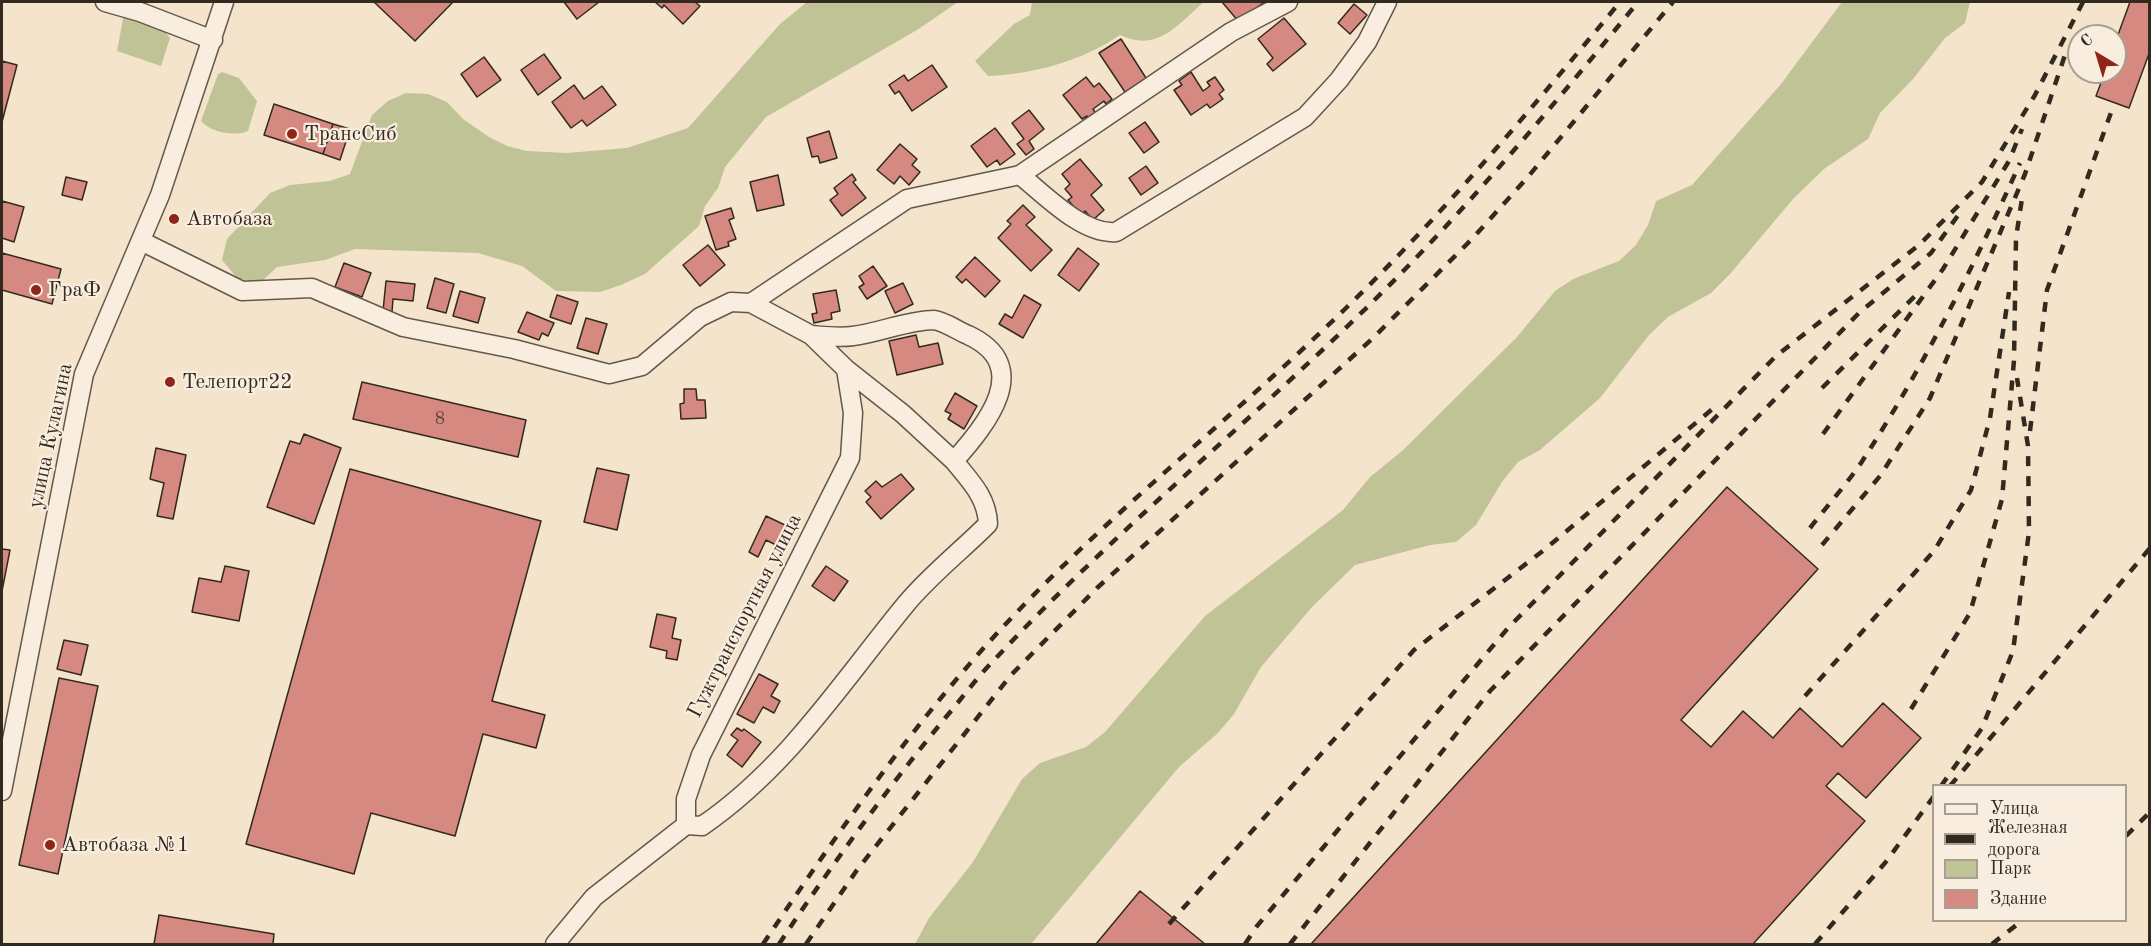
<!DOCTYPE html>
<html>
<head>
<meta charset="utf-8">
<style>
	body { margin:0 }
	#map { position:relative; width:2151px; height:946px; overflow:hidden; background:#f5e4cc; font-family:"Old Standard TT",serif }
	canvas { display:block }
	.frame { position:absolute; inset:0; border:3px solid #332a1f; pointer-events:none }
	.legend { position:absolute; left:1932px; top:784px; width:195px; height:138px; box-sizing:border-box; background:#f8edde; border:2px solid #a99f92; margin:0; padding:8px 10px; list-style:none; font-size:18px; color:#332a1f }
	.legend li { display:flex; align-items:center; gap:12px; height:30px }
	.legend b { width:30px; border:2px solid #a99f92 }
	.north { position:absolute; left:2067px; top:24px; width:60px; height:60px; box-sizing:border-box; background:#f8edde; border:2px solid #a99f92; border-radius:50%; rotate:322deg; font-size:16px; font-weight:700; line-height:24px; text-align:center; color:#332a1f }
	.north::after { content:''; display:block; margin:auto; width:21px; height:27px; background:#8f2418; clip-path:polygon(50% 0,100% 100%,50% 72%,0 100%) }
</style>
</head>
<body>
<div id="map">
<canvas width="2151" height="946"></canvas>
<div class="frame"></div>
<ul class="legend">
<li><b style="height:8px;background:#f8edde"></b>Улица</li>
<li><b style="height:8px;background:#332a1f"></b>Железная дорога</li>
<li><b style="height:16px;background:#c0c395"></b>Парк</li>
<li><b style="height:16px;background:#d68980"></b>Здание</li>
</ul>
<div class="north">С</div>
</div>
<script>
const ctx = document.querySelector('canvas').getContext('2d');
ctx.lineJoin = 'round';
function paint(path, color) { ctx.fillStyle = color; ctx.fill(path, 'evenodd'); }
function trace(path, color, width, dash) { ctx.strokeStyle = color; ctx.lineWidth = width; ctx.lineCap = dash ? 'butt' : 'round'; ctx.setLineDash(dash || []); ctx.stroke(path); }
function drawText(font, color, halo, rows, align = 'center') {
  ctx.font = font + ' "Old Standard TT",serif'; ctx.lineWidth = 4.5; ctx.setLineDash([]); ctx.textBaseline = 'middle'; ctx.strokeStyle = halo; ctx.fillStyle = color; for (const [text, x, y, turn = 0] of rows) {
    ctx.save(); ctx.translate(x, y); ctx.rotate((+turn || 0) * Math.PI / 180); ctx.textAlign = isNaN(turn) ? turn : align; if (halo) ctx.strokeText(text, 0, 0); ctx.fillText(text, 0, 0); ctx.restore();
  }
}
paint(new Path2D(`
	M807 2H958L917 30 766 117 725 167 718 188 705 206 699 226 645 274 621 285 600 292 556 291 522 266 478 253 355 249 325 260 277 267 260 283 237 278 222 260 227 239 270 193 290 185 330 181 350 174 372 115 388 101 406 93 428 94 447 102 463 119 489 137 507 146 527 151 567 153 627 148 688 128 780 24Z
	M1032 2H1204C1178 24 1158 53 1120 35 1082 61 1034 74 988 76L975 61 1014 24 1030 15Z
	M1842 2H1970L1965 23 1945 38 1913 79 1880 113 1868 139 1824 169 1793 199 1730 274 1711 293 1668 317 1649 335 1600 398 1540 450 1518 462 1502 482 1476 525 1456 542 1430 545 1355 565 1312 607 1261 667 1234 714 1218 733 1179 767 1031 944H915L929 918 973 862 1022 779 1040 763 1086 747 1105 732 1205 616 1343 510 1370 477 1402 451 1517 337 1555 291 1573 279 1619 261 1636 245 1648 225 1656 201 1692 185 1781 84Z
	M124 14 163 29 170 38 161 66 117 51Z
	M222 72 239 78 257 101 248 131C235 137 210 132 201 121L218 74Z`), '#c0c395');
const building = new Path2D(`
	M374 2H453L415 41Z
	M564 2H599L577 19Z
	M655 2H695L700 6 683 24 664 5 662 8Z
	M1222 2H1262L1263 3 1239 22Z
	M2130 2H2150V51L2129 108 2096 96 2105 72H2115V43Z
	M1354 4 1367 15 1350 34 1338 23Z
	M1284 18 1306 44 1273 71 1267 64 1273 58 1258 39Z
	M1121 39 1146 78 1125 92 1099 53Z
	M544 54 561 78 538 95 521 70Z
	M484 57 501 80 477 97 461 74Z
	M2 61 17 65 2 122Z
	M932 65 947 87 912 111 899 91 895 94 889 85 904 75 908 81Z
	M1191 72 1203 91 1210 86 1207 82 1215 77 1224 90 1219 94 1223 99 1210 108 1207 104 1191 115 1174 90 1182 85 1179 81Z
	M1086 77 1094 87 1099 83 1112 99 1106 104 1104 101 1093 109 1096 114 1089 119 1087 116 1082 119 1063 95Z
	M574 85 584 99 602 86 616 105 587 126 582 120 571 128 552 102Z
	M274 104 333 124 323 154 264 135Z
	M1029 110 1044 129 1029 141 1034 149 1026 155 1017 144 1024 139 1012 123Z
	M1145 122 1159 142 1144 153 1129 133Z
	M333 124 350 129 340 160 323 154Z
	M995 128 1015 154 1000 165 997 160 987 167 971 146Z
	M829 131 837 158 820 163 818 156 812 157 807 138Z
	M900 144 917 159 912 165 920 172 909 185 900 176 894 184 877 170Z
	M1080 159 1102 185 1091 195 1104 210 1093 220 1085 211 1081 215 1068 200 1072 197 1065 189 1070 184 1062 174Z
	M1146 166 1158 183 1141 195 1129 178Z
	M852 174 856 180 853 182 866 198 842 216 830 200 838 194 834 188Z
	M778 175 784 205 757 211 750 182Z
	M66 177 87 182 82 200 62 195Z
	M2 201 24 207 14 242 2 238Z
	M1023 205 1035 217 1026 225 1052 250 1031 271 998 238 1011 224 1007 221Z
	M731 208 734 218 729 220 736 239 728 242 729 246 716 250 705 216Z
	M708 245 725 265 700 286 683 265Z
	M1078 248 1099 264 1079 291 1058 275Z
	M2 253 61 269 52 304 2 290Z
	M975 257 1000 281 985 297 966 279 962 283 956 277Z
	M344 263 371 273 362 297 335 287Z
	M873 266 887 286 867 299 859 287 864 284 859 276Z
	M435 278 454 284 446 313 427 308Z
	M386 281 415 284 413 301 393 299 392 312 383 311Z
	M903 283 913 304 895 313 885 291Z
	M836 290 840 311 831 313 832 319 814 323 812 314 817 313 813 294Z
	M460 291 485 298 478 323 453 316Z
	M557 295 578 302 571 324 550 317Z
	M1024 295 1041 305 1023 338 999 324 1005 314 1012 318Z
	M527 312 554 323 548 336 542 333 539 340 518 332Z
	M586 318 607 324 598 354 577 348Z
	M916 335 919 347 938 343 943 364 897 375 889 341Z
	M362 382 526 420 518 457 353 419Z
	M684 389H696L697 400H705L706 418 681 419 680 404 684 403Z
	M955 393 977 406 964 429 948 419 951 414 945 411Z
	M304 434 341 448 314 524 267 507 290 441 300 444Z
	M156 448 186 455 173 519 157 516 164 483 150 479Z
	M597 468 629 475 617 530 584 522Z
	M350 469 541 521 492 701 545 715 536 748 483 734 455 836 371 813 354 874 246 844Z
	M901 474 914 489 881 519 866 502 871 497 865 491 876 481 882 487Z
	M1727 487 1818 569 1681 720 1711 747 1743 711 1773 738 1800 708 1842 747 1883 703 1921 738 1866 798 1838 773 1826 786 1865 821 1753 944H1311Z
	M766 516 787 526 778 546 766 540 758 557 749 552Z
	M2 549 10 550 2 591Z
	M225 566 249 571 239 621 192 612 199 578 221 582Z
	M826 566 848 581 834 601 812 586Z
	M657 614 676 618 672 638 681 640 677 660 666 658 667 651 650 647Z
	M64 640 88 645 81 675 57 669Z
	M759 674 778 684 771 696 780 701 774 713 763 707 754 723 737 714Z
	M59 678 98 686 58 874 19 865Z
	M737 728 742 731 744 729 761 742 742 767 727 755 738 740 731 735Z
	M1140 891 1205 944H1096Z
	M159 915 274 934 273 944H154Z`);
paint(building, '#d68980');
trace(building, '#332a1f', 1.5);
const minor = new Path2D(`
	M105 2 140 12 213 40
	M1020 175C1045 195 1083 235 1116 232L1305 117 1339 80 1367 42 1387 2
	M141 241 242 291 312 288 403 327 514 349 609 374 642 366 700 317 731 302 751 303 907 199 1020 175 1231 32 1288 2
	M811 335C824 336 839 338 853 336 878 333 909 320 934 320 944 321 958 331 968 335 1035 366 986 425 954 461L903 414 846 369
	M2 791 84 374 160 195 224 2
	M686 825 702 826C788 767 841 683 906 604 930 575 961 551 988 524 987 497 970 481 954 461
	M555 944 594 897 686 825V799L701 755 850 458 853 413 846 369 811 335 751 303`);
trace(minor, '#64584a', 21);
trace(minor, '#f8edde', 18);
trace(new Path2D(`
	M1822 388 1915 296
	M2030 431 2047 290 2113 107
	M1823 434 1943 269 2009 161 2022 129
	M1810 528C1827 506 1846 485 1861 463 1923 368 1974 266 2020 163
	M1822 545 1880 476 1930 398 2025 174 2067 49
	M1805 696 1934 551 1971 490 1990 418 2009 292
	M1911 709 1970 613 2002 499 2014 360 2016 238 2023 192
	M1941 786 1982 728 2013 651 2029 532 2028 446 2017 378
	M1950 786 2150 548
	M2126 836 2150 812
	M1169 924 1414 650 1544 550 1716 406
	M763 944C831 843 900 742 981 651 1093 525 1226 425 1346 308 1445 212 1533 107 1620 2
	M779 944C831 866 886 790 946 717 963 697 978 676 996 658 1109 537 1237 433 1356 318 1458 220 1548 112 1638 2
	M806 944 857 870 1011 675 1097 588 1372 339 1472 239 1527 178 1673 2
	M1245 944 1257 926 1508 628 1776 356 1919 245 1982 182 2035 95 2083 2
	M1290 944 1490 691 1859 313 1931 253 1959 214
	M1815 944 1885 863 1934 796
	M1992 944 2023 920`), '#332a1f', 4.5, [10, 10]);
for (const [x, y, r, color] of [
	[292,134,6,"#8f2418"],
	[174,219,6,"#8f2418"],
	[36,290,6,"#8f2418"],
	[170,382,6,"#8f2418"],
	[50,845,6,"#8f2418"]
]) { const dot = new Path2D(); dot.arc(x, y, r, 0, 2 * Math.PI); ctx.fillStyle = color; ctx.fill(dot); trace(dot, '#f8edde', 2); }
drawText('18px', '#5c4237', null, [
	["8",440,419]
]);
drawText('21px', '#332a1f', '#f8edde', [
	["ТрансСиб",304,134],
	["Автобаза",186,219],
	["ГраФ",48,290],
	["Телепорт22",182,382],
	["Автобаза №1",62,845]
], 'left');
drawText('21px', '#332a1f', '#f8edde', [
	["улица Кулагина",51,436,-78],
	["Гужтранспортная улица",745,616,-63]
]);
</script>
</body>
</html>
